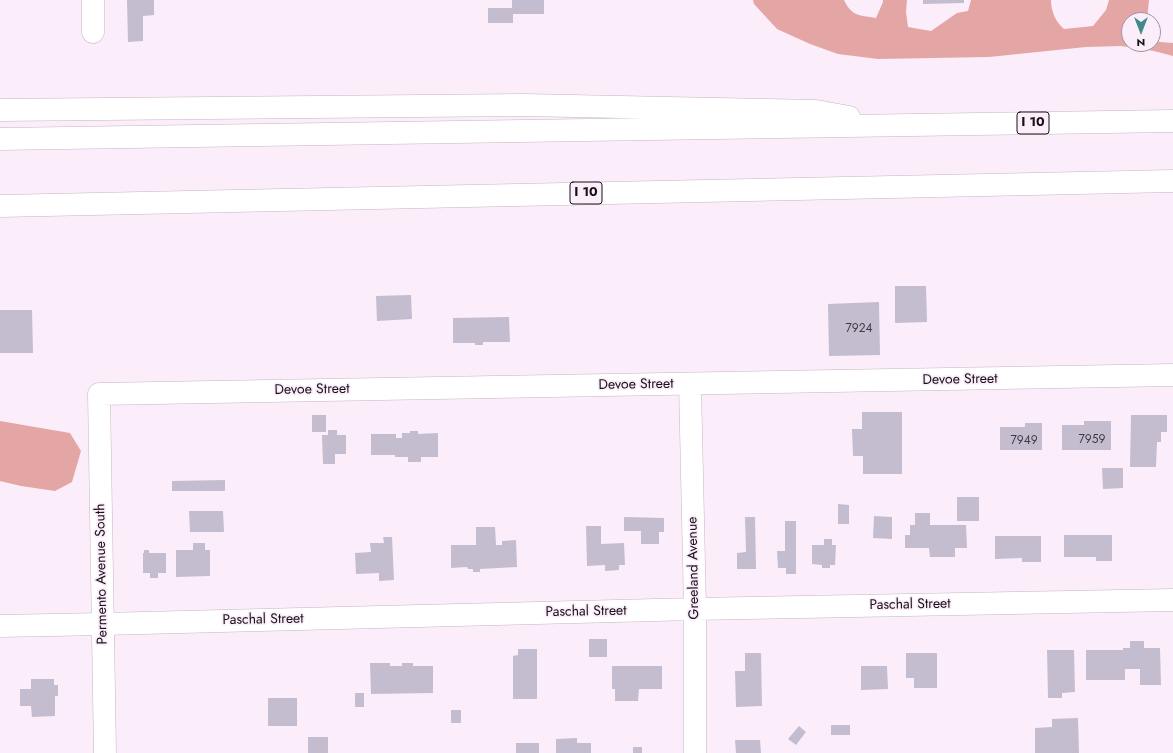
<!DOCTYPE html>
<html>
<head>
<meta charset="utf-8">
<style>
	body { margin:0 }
	#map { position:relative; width:1173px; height:753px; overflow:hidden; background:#fcedfb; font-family:Jost,sans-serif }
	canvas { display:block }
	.north { position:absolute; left:1121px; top:12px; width:40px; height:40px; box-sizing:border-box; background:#fcedfb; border:1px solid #a0959f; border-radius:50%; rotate:180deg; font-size:11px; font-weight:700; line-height:16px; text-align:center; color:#151115 }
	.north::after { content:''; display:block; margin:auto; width:14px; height:18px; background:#428a89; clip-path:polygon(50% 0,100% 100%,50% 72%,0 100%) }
</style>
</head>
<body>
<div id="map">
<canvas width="1173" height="753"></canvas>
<div class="north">N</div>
</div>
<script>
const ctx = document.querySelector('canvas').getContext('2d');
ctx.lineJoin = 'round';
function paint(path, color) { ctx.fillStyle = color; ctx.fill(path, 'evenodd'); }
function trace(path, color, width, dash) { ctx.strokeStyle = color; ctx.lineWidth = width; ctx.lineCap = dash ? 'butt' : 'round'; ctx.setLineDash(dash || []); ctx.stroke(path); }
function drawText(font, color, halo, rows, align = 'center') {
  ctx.font = font + ' Jost,sans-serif'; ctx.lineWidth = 3.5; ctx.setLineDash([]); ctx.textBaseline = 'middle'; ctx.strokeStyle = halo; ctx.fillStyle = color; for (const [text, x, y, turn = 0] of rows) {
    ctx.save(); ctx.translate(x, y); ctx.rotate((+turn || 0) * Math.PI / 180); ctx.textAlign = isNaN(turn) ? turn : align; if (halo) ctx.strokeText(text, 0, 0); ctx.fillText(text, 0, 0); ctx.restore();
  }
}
paint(new Path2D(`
	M753 0H844C852 17 860 15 876 18L883 2V0H907L906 12 908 27 931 31 957 13 968 11 971 0H1051C1051 12 1056 22 1064 29L1093 26 1106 10 1109 0H1149L1147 20H1129V44H1153V39L1160 42 1173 43V56L1154 51 1121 46 1086 47 989 57 878 59 838 54 810 44 777 29 754 4Z
	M0 421 70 433 81 451 72 482 55 491 21 486 0 481Z`), '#e4a6a5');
paint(new Path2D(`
	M127 0H154V15L143 16V41L128 42Z
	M512 0H544V14H513V23H488V8H512Z
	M923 0H964V3L923 4Z
	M895 286H926L927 322 895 323Z
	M411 295 412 319 377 321 376 296Z
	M879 302 880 355 829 356 828 304Z
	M0 310H32L33 353H0Z
	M509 317 510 342H483V345H475V343H453V318Z
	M862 412H902V474H863V456H853L852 429H862Z
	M312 415H326V432H312Z
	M1131 415H1167V432H1161V442H1157L1156 467H1130Z
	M1084 421H1111V450H1062V425H1084Z
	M1025 423H1042V450H1000V427H1025Z
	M328 430H337V435H346V454H335V464H323L322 435H328Z
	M410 431H418V434L438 433V457H421V462H408V457H395V455H371V434H396V438H402V433H410Z
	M1102 468H1123V488L1103 489Z
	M225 480V491H172V481Z
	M957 497H979V521H957Z
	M838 504 849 505V524H838Z
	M189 511H223L224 532H190Z
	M915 513H930V525H966L967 548H955V557H930L929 548H905V535H910V525H915Z
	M874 516 892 517V539L873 538Z
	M624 517 664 518V532H659V544H641V531H624Z
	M745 517H755L756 569H737V553L746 552Z
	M785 521H796V574H786V568H778L777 551H785Z
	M586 526H601V544L624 543 625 565H619V570L605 571V565L587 566Z
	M476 527H495L496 545H502V541L516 540 517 567 480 569V572H473V569H468L467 567 451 568V545H476Z
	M1064 535H1112V561H1096V557H1064Z
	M995 536H1041V562H1022V558L995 559Z
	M383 537H392L394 580 379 581V573L356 574 355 553 371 552 370 543H384Z
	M824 539H832V545H836L835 565H830V568H822V565L812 564V545H824Z
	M193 543H205V550H210V576L176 577V550H193Z
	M144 550H149V553H166V573H158V578H150V573H143V553H144Z
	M589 639H607V657H589Z
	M1130 641H1144V648H1160L1161 685H1140V669H1125V680H1086V650H1123V648H1130Z
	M518 649H537V699H513V656L518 655Z
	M1047 650H1074L1075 692 1062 693V698H1048Z
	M745 653H761L762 706 736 707 735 671H745Z
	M906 653H937V688H914V678H906Z
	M370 663H390V666H402V663H413V666H433V693L371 694Z
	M612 666H662V689H639L638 701H615V689H612Z
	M861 666H887L888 689 861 690Z
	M31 679H54V685H58V696H55V716L32 717 31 706H20V689H31Z
	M355 693H364V707H355Z
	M268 698H297V726H268Z
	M451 710H461V723H451Z
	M1078 718 1079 753H1035V728L1052 727V719Z
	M831 725H850V735H831Z
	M799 726 806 732 796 745 788 739Z
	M308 737H328V753H308Z
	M577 738V743H591V753H556V739Z
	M735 740H760L761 753H736Z
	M516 743H539V753H516Z
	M633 747H642V753H633Z`), '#c3bdcf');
const minor = new Path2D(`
	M93 32V0
	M690 384 695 609V753
	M0 626 103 624 695 609 1173 600
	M105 753 99 394 1173 375`);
const highway = new Path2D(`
	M0 110 523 105 816 111 849 117
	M0 139 1173 121
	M0 206 1173 181`);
trace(minor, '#c4b6c3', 23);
trace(highway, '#c4b6c3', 23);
trace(minor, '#fff', 22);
trace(highway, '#fff', 22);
drawText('12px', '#403c44', null, [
	["7924",859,329],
	["7959",1092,440],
	["7949",1024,441]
]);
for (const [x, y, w] of [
	[1033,123,32],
	[586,193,32]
]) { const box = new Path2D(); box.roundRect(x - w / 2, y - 11, w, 22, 3); ctx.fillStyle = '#fcedfb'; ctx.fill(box); trace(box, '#151115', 1); }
drawText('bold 13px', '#151115', null, [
	["I 10",1033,123],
	["I 10",586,193]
]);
drawText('14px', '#151115', '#fcedfb', [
	["Devoe Street",960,380,-1],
	["Devoe Street",636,385,-1],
	["Devoe Street",312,390,-1],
	["Greeland Avenue",694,568,-91],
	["Permento Avenue South",102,574,-91],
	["Paschal Street",910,605,-1],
	["Paschal Street",586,612,-1],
	["Paschal Street",263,620,-1]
]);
</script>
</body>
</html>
